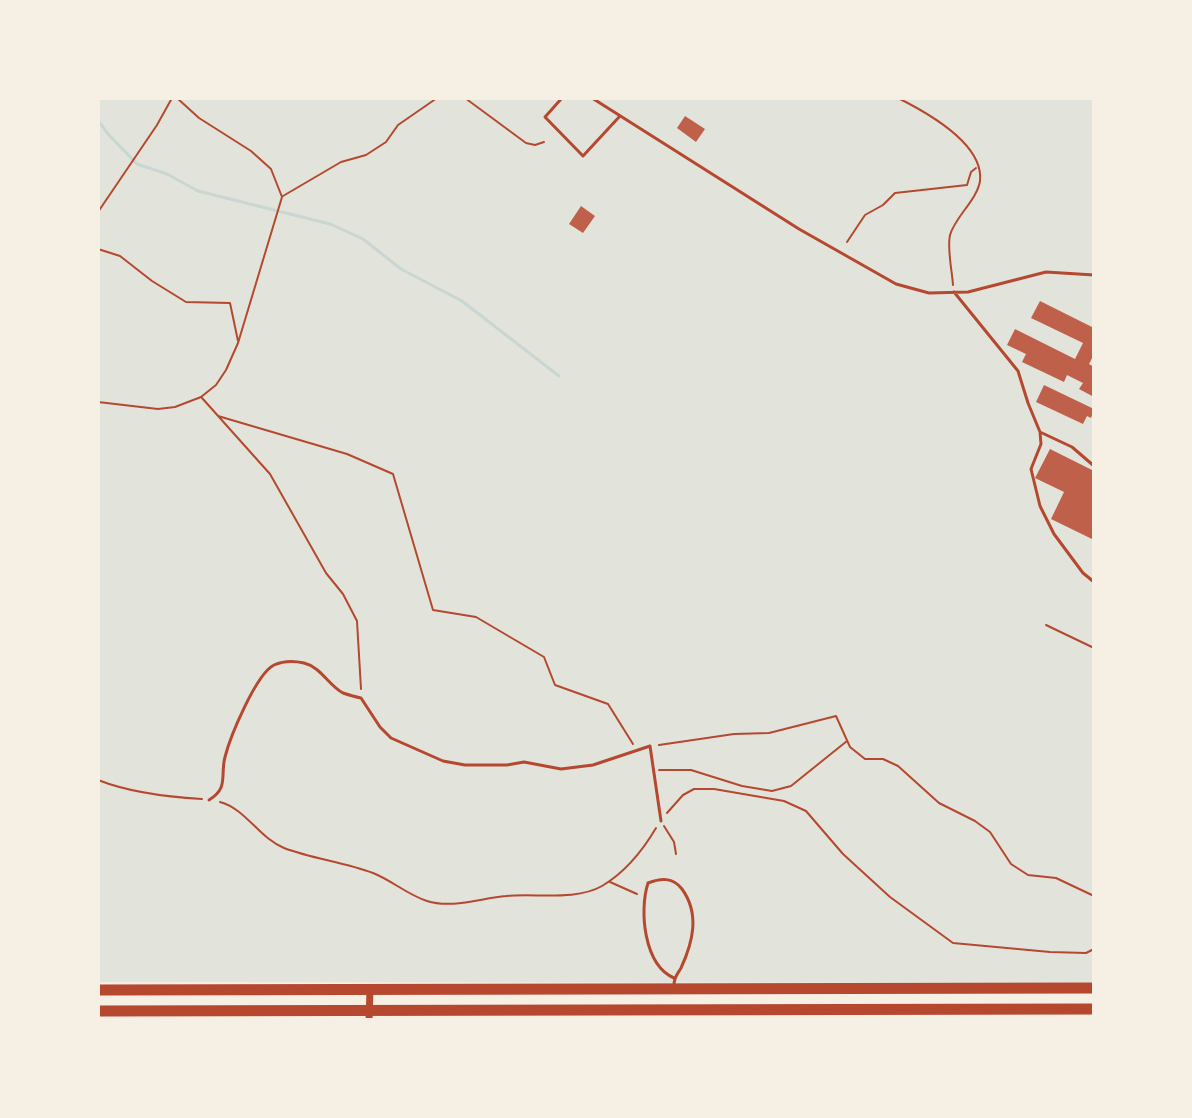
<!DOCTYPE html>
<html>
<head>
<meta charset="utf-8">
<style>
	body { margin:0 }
	#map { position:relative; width:1192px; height:1118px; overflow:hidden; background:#f6efe4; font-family:"Archivo Narrow",sans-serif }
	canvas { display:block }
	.frame { position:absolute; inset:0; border:100px solid #f6efe4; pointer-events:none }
</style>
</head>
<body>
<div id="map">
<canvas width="1192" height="1118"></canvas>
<div class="frame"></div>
</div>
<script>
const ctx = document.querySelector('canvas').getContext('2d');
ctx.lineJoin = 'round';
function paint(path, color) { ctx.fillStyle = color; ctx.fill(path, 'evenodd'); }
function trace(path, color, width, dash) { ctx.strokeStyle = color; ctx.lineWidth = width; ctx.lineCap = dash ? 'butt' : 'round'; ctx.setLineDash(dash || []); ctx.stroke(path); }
paint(new Path2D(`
	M98 98H1094V983L98 982Z`), '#e2e4dc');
trace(new Path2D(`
	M98 106 99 98
	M98 120 108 134 137 164 167 174 198 191 330 224 363 239 401 269 462 301 559 376`), '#c9d6d2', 3);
paint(new Path2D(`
	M685 116 705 129 696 142 677 128Z
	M581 206 595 216 583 233 569 224Z
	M1040 301 1094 328V354L1089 364 1094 367V397L1079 389 1083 383 1067 375 1064 382 1022 362 1026 354 1007 345 1015 329 1075 359 1083 343 1031 318Z
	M1044 385 1094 409 1091 418 1087 416 1083 424 1036 402Z
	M1050 449 1094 471V540L1051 519 1064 492 1035 478Z`), '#bf614a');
trace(new Path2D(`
	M465 98 526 143 535 145 544 142
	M898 98C926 112 984 144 980 181 977 200 955 217 950 235 947 249 952 270 953 285
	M283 196 341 162 366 155 386 142 398 125 437 98
	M98 212 157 125 172 98
	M847 242 865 215 883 205 895 193 967 185 971 172 976 168
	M98 249 120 256 152 281 186 302 230 303 238 341
	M202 398 270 474 326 573 343 594 357 621 361 689
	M98 402 158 409 175 407 201 397 216 385 226 370 238 343 282 197 271 169 251 151 199 118 177 98
	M218 416 347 454 393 474 433 610 476 617 544 657 555 685 608 704 633 744
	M1046 625 1094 648
	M659 745 734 734 769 733 836 716 850 747 865 759H883L898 766 939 803 975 821 990 832 1011 864 1028 875 1056 878 1094 896
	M659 770H691L742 786 772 791 791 786 847 741
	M98 780C131 793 167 797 202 799
	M220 802C246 809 259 838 284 848 313 859 344 862 373 873 391 880 408 895 427 901 452 909 481 898 506 896 535 893 576 901 602 886 624 873 643 850 656 828
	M667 813 683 795 694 789H714L784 801 806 811 843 854 890 897 953 943 1050 952 1086 953 1094 949
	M664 826 674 842 676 854
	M610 882 637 894`), '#b5482f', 2);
trace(new Path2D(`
	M562 98 545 117 583 156 620 116
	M592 98 799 229 896 284 929 293 968 292 1046 272 1094 275
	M954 292 1018 371 1028 403 1040 432 1041 444 1031 469 1040 506 1054 534 1083 573 1094 582
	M1040 432 1072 447 1094 466
	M209 800C229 788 220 776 225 757 230 737 256 674 274 665 283 661 295 661 304 663 321 667 329 686 343 693 349 695 356 697 361 698L380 727 391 738 443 761 465 765H507L524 762 561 769 593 765 650 746 661 821
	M674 978C644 965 639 911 648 883 661 878 673 877 682 889 700 914 693 942 681 968 677 975 674 977 674 985`), '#b5482f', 3);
trace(new Path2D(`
	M369 1020 370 990`), '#b5482f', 7);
trace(new Path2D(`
	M98 990 1094 988
	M98 1011 1094 1009`), '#b5482f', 11);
</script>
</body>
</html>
